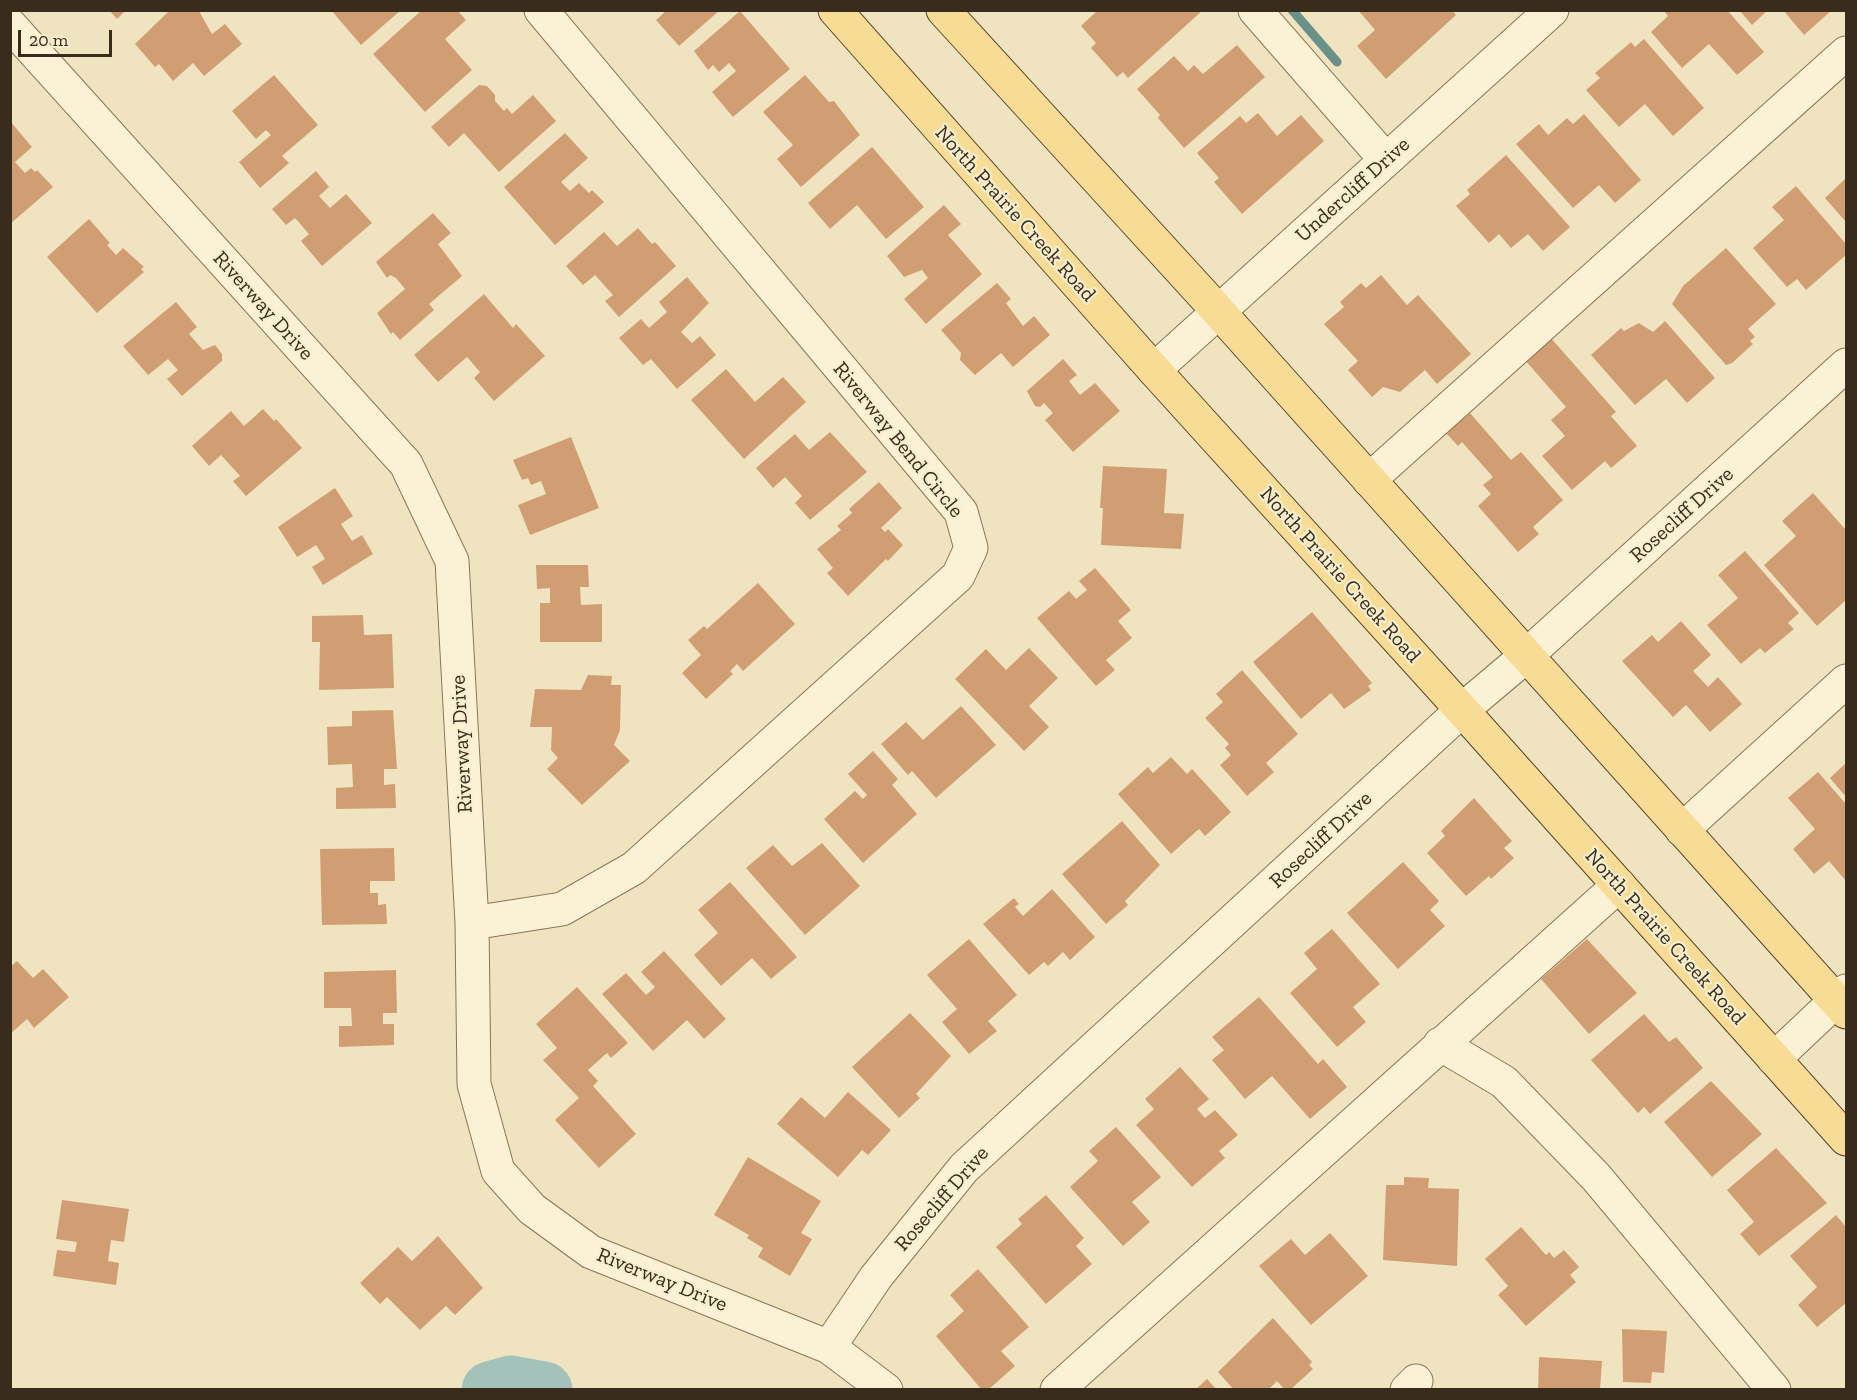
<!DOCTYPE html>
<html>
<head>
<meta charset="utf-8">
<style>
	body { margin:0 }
	#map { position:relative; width:1857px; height:1400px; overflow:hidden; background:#f0e4c0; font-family:"Zilla Slab",serif }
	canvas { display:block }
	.frame { position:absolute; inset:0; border:12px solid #392c1c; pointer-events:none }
	.scale { position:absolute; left:18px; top:30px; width:94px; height:27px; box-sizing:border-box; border:3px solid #392c1c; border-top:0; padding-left:8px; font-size:18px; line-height:21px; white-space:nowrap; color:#392c1c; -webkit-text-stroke:4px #f7eed0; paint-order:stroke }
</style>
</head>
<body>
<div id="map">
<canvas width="1857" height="1400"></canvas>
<div class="frame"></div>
<div class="scale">20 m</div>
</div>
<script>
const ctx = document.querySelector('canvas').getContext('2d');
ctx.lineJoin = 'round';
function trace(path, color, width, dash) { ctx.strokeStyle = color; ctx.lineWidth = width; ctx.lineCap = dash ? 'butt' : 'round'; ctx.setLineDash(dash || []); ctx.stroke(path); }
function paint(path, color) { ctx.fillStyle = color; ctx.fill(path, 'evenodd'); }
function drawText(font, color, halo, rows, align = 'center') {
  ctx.font = font + ' "Zilla Slab",serif'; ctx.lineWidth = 4.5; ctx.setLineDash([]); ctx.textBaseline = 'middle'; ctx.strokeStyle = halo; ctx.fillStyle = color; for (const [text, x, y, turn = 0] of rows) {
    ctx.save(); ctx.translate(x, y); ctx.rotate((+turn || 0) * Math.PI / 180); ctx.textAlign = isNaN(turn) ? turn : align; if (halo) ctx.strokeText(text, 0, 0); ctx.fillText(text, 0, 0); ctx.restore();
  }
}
trace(new Path2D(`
	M1292 10 1337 62`), '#6a9189', 9);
trace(new Path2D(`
	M490 1390 511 1384 544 1390`), '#a3c2ba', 57);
paint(new Path2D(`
	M109 10H126L117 19Z
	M170 10H202L200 13 212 34 225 24 242 44 204 76 193 63 173 81 159 64 155 67 135 44Z
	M331 10H401L361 45Z
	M422 10H457L466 20 445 39 472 70 425 112 373 54Z
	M667 10H720L679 46 656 20Z
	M1098 10H1203L1128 78 1123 72 1117 77 1091 48 1096 43 1081 26Z
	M1358 10H1452L1456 15 1386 79 1357 46 1375 30Z
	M1663 10H1727L1764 52 1737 75 1709 44 1682 68 1651 32 1668 16Z
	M1739 10H1768L1752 25Z
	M1783 10H1832L1804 35Z
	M740 11 790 69 733 117 712 92 736 71 729 63 719 72 713 65 708 70 694 51Z
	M1644 39 1704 108 1673 136 1645 104 1619 127 1586 90 1600 78 1595 73 1631 42 1635 47Z
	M1237 45 1265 77 1184 148 1158 118 1160 115 1137 89 1174 56 1188 71 1194 65 1203 74Z
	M274 75 318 125 282 156 289 163 260 188 239 162 271 135 266 130 256 139 232 111Z
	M805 75 829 102 834 101 860 135 801 187 777 159 793 145 763 112Z
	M479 85 487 86 495 95V101L504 111 507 108 512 114 533 95 556 121 499 172 464 133 449 147 431 127Z
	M1258 113 1277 136 1301 115 1324 141 1242 214 1214 182 1219 178 1197 153 1240 116 1246 123Z
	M1584 114 1641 180 1615 203 1599 185 1573 208 1516 144 1539 124 1548 135 1567 118 1573 124Z
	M10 121 32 147 15 162 25 173 31 168 35 172 37 170 53 187 10 224Z
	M565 133 588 158 561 182 570 191 579 183 589 193 592 190 604 202 555 245 504 187Z
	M872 147 924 207 886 239 857 205 830 229 808 203Z
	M1506 155 1570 227 1543 251 1528 234 1511 248 1499 234 1489 243 1456 206 1470 194 1467 190Z
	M316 171 329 187 319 196 330 208 346 194 372 223 322 266 301 241 309 234 295 218 286 225 272 209Z
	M1846 178V222L1825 198Z
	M1796 186 1846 244V255L1806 290 1797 279 1787 287 1753 248 1784 220 1772 207Z
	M944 205 961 224 948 235 982 274 926 324 904 299 928 278 922 270 904 277 887 256Z
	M433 213 451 233 438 244 462 276 429 304 434 310 400 340 393 332 391 334 377 313 405 289 396 278 390 275 387 278 376 262Z
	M89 219 110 243 107 245 116 255 123 248 144 267 141 269 144 272 97 313 47 257Z
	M638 228 652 244 655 242 676 266 619 317 605 301 613 295 595 275 583 285 566 266 604 232 617 246Z
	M1726 248 1776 304 1748 329 1755 337 1750 341 1753 344 1732 363 1726 365 1672 304 1683 286Z
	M1381 275 1407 305 1418 295 1471 354 1437 384 1425 370 1400 392 1383 387 1372 397 1348 370 1358 361 1324 324 1344 307 1340 302 1361 283 1366 288Z
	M687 277 709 303 681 332 692 343 700 336 716 355 677 389 651 359 643 365 619 338 641 319 649 328 667 312 659 302Z
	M997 283 1011 299 1006 303 1023 326 1034 316 1050 335 1013 367 1001 353 975 375 960 360 961 353 941 330Z
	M484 294 513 328 516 324 545 356 494 401 474 378 480 372 467 357 438 382 414 355Z
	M176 302 197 327 189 334 203 350 215 345 222 354V361L182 396 167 379 178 370 168 359 148 375 123 346Z
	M1665 321 1715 378 1687 403 1666 379 1635 405 1591 355 1621 328 1624 331 1639 323 1653 332Z
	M1550 337 1616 412 1611 416 1637 446 1611 468 1605 461 1572 490 1542 456 1565 436 1551 420 1566 407 1524 359Z
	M1063 359 1077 375 1069 381 1080 395 1095 383 1120 411 1073 452 1045 420 1053 413 1044 403 1040 407 1035 406 1027 391Z
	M726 369 755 402 783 377 806 402 744 459 691 400Z
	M263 409 274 421 276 419 302 448 246 496 233 481 240 476 221 455 209 466 192 446 231 411 244 426Z
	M1470 413 1511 460 1521 452 1563 500 1533 527 1539 534 1518 552 1478 506 1491 494 1483 485 1493 477 1462 442 1458 446 1446 433Z
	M830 432 867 472 810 520 795 503 802 496 785 477 773 488 756 468 795 434 809 450Z
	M571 437 599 508 530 535 518 505 546 494 541 481 531 485 528 478 522 480 513 460Z
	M1103 466 1167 469 1164 513 1184 514 1181 549 1101 545 1103 508H1100Z
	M879 482 902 508 881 528 885 532 888 529 903 545 888 561 886 559 848 596 827 573 833 568 817 549 841 530 837 526 852 513 849 509Z
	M335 488 353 516 341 524 352 541 362 535 373 554 323 585 312 567 325 559 316 545 297 557 278 527Z
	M1813 493 1846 530V600L1817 626 1764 565 1796 536 1782 521Z
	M1745 551 1799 613 1788 623 1794 629 1765 653 1760 648 1741 664 1707 625 1738 598 1718 575Z
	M536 565H588L589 587H580L581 605 602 604V642H540V603H550V588L537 589Z
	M1095 568 1131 610 1118 621 1132 638 1106 660 1115 670 1096 686 1037 618 1069 591 1076 599 1087 590 1079 581Z
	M758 583 795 624 743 671 737 664 730 671 733 674 706 699 682 673 701 655 688 640 704 626 707 629Z
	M1312 612 1372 683 1368 686 1371 690 1344 709 1331 693 1301 719 1253 662Z
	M363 615 364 635 392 634 394 688 319 690 320 642H312V616Z
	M1681 621 1711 655 1693 671 1708 687 1718 677 1742 704 1710 732 1686 705 1673 717 1622 661 1652 635 1658 642Z
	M1029 648 1058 678 1029 706 1049 727 1024 751 955 679 986 649 1006 670Z
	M1242 670 1298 734 1266 763 1274 772 1247 796 1220 765 1231 755 1225 748 1229 744 1205 718 1223 702 1216 694Z
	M588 675 612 676 611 685H621L620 730 614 745 630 761 582 805 547 769 558 758 551 750 552 727H530L535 689 581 690Z
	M961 706 996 745 936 798 912 771 908 775 881 744 906 722 923 740Z
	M393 710 397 769H384V785L395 784 396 808 336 809V788L353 787 352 764 328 765 327 727 352 726V711Z
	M873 751 898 779 892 785 917 814 863 863 824 819 855 791 863 799 867 795 848 774Z
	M1171 757 1187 774 1192 769 1231 812 1205 836 1199 829 1171 854 1118 794 1148 767 1153 773Z
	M1846 763V797L1830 778Z
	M1818 772 1846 804V881L1829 861 1814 874 1793 849 1815 829 1788 798Z
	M1474 798 1512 841 1504 848 1514 858 1491 879 1489 876 1466 896 1427 853 1445 836 1441 831Z
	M1122 821 1160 865 1125 901 1128 905 1106 924 1062 874Z
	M822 843 860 886 805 935 746 868 773 845 792 866Z
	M394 848 395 881H370V893H378V905L386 904 387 924 322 925 320 849Z
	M1403 862 1439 901 1430 910 1445 926 1398 969 1347 913Z
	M730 882 797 957 771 979 752 958 721 986 694 955 718 933 698 910Z
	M1052 889 1095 937 1070 960 1063 952 1048 966 1044 962 1029 975 983 924 1014 898 1019 904 1015 907 1023 916Z
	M1332 929 1380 984 1353 1007 1366 1022 1337 1047 1290 993 1317 969 1304 953Z
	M969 939 1017 995 988 1021 997 1031 969 1054 942 1022 957 1009 927 975Z
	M1587 939 1637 993 1589 1034 1541 979Z
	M664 951 726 1019 704 1039 687 1020 653 1051 602 994 626 973 646 995 655 987 641 972Z
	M17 961 33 978 43 969 69 997 34 1028 27 1019 10 1034V967Z
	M396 970 397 1013H383V1024H394V1045L339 1047V1026H352L351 1008H324V972Z
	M577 987 628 1043 611 1058 607 1053 588 1070 598 1081 593 1086 636 1134 599 1168 555 1120 579 1098 543 1060 557 1048 536 1024Z
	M1259 997 1318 1064 1323 1059 1347 1087 1310 1119 1272 1076 1245 1099 1212 1060 1224 1050 1212 1037Z
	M910 1013 951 1056 916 1094 920 1098 899 1118 852 1067Z
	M1644 1014 1669 1042 1676 1037 1703 1068 1650 1114 1644 1107 1638 1113 1591 1060Z
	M1180 1067 1209 1099 1197 1109 1205 1118 1215 1110 1238 1135 1219 1151 1225 1158 1192 1187 1136 1125 1154 1109 1145 1099Z
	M1711 1081 1762 1134 1712 1177 1664 1122Z
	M848 1092 891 1130 868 1155 862 1150 838 1177 777 1124 801 1097 825 1118Z
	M1116 1127 1161 1177 1132 1202 1150 1222 1123 1246 1070 1187 1098 1161 1089 1151Z
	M1776 1148 1827 1203 1759 1256 1740 1234 1754 1222 1727 1190Z
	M748 1157 821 1201 801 1233 812 1239 790 1276 758 1257 763 1248 747 1238 749 1235 714 1215Z
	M1404 1177 1429 1178 1428 1188 1459 1189 1457 1266 1383 1260 1386 1185H1404Z
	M1046 1195 1084 1238 1076 1246 1092 1264 1046 1304 996 1247 1022 1224 1018 1219Z
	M62 1200 129 1209 124 1242 111 1240 108 1261 119 1263 116 1285 53 1276 57 1250 75 1252 77 1242 56 1239Z
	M1836 1215 1846 1227V1303L1817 1327 1798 1305 1817 1287 1790 1256Z
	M1521 1227 1546 1255 1549 1252 1554 1258 1564 1250 1579 1267 1570 1275 1576 1282 1526 1326 1498 1295 1508 1286 1485 1259Z
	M1330 1233 1368 1276 1311 1325 1259 1266 1291 1239 1305 1255Z
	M438 1236 483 1288 455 1315 446 1306 420 1330 387 1297 380 1304 360 1283 398 1247 412 1261Z
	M978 1269 1029 1327 1001 1351 1015 1366 988 1390H982L936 1336 964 1311 950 1295Z
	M1273 1318 1312 1362 1309 1365 1313 1369 1290 1390H1285L1277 1381 1268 1390H1234L1218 1372Z
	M1622 1329 1667 1331 1664 1373 1652 1372 1651 1383 1623 1382Z
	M1539 1357 1602 1361 1600 1390H1538Z
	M1207 1379 1217 1390H1195Z`), '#d19e74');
const minor = new Path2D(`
	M1255 10 1386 160
	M10 25 406 464 452 561 472 923 474 1084 498 1171 532 1209 591 1252 829 1347 886 1390
	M1154 370 1552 10
	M1369 480 1846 53
	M1682 830 1846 681
	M472 923 562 909 634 868 958 576 971 548 961 512 541 10
	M1440 1044 1504 1082 1596 1177 1774 1390
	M1774 1059 1846 991
	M829 1347 876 1277 964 1168 1462 710 1526 656 1846 365
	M1057 1390 1619 885
	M1407 1390 1416 1381`);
const major = new Path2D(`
	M835 10 1154 370 1462 710 1846 1139
	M943 10 1219 312 1846 1012`);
trace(minor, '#8b7557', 35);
trace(major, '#58422c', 35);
trace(minor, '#fbf1d4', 33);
trace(major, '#f6dc95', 33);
drawText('21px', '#392c1c', '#f7eed0', [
	["Undercliff Drive",1353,190,-42],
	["North Prairie Creek Road",1015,214,48],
	["Riverway Drive",263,306,48],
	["Riverway Bend Circle",898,440,51],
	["Rosecliff Drive",1682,515,-42],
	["North Prairie Creek Road",1340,575,48],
	["Riverway Drive",462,744,-93],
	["Rosecliff Drive",1321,840,-43],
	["North Prairie Creek Road",1665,937,48],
	["Rosecliff Drive",942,1199,-49],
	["Riverway Drive",662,1280,22]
]);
</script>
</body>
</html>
